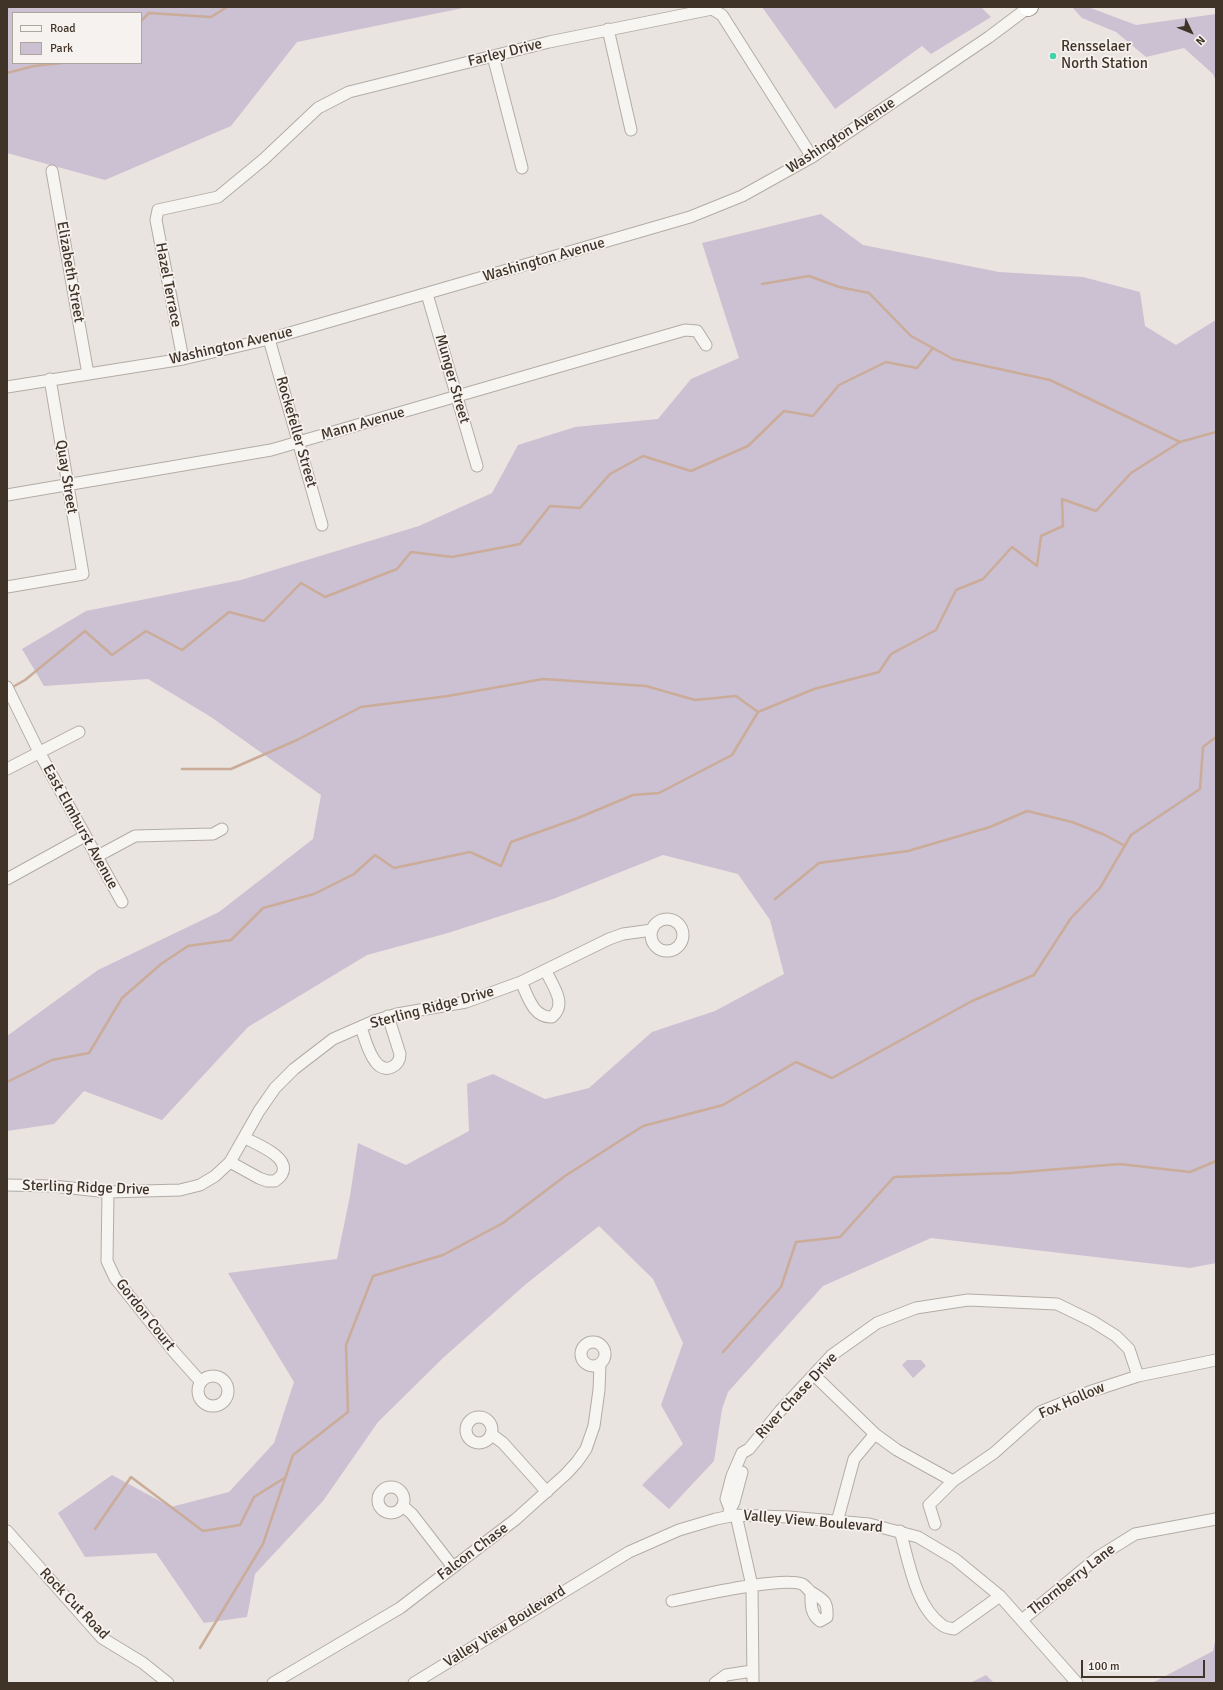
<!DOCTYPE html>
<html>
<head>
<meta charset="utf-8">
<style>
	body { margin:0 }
	#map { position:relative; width:1223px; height:1690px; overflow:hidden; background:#e9e4df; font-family:Signika,sans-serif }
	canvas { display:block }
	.frame { position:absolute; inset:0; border:8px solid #403428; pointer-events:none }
	.legend { position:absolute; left:12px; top:12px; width:130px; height:52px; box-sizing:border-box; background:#f6f2ef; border:1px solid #ada69f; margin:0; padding:5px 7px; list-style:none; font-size:12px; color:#403428 }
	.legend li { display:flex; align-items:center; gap:8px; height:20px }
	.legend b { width:20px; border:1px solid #ada69f }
	.north { position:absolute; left:1171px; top:12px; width:40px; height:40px; -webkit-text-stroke:3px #f6f2ef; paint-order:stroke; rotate:133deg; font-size:11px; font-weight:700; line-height:16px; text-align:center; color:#403428 }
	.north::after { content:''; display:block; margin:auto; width:14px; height:18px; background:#403428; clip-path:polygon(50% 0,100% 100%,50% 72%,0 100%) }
	.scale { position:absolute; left:1081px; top:1660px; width:124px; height:18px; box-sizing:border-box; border:2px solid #403428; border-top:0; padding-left:5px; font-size:12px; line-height:14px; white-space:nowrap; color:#403428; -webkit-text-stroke:3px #f6f2ef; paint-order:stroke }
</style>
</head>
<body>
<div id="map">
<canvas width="1223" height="1690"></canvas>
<div class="frame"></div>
<ul class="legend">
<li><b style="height:5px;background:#f7f5f2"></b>Road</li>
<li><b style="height:11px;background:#ccc0d3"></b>Park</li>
</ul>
<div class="north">N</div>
<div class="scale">100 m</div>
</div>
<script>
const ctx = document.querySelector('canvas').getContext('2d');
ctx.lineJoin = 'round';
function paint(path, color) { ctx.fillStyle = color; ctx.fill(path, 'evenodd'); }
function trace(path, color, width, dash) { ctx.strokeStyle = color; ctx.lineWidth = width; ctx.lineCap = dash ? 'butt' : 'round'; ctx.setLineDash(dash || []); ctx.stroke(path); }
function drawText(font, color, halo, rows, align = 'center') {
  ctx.font = font + ' Signika,sans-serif'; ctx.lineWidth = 3.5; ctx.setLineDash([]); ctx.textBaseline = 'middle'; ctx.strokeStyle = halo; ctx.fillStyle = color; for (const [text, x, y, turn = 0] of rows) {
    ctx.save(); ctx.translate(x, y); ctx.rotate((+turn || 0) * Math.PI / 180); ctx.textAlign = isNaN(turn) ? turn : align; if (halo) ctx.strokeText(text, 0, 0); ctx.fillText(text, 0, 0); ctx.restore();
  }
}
paint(new Path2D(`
	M7 7H468L297 42 231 126 105 180 7 153ZM13 13H141V63H13Z
	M762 7H981L991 17 931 54 922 46 835 109Z
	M1072 7H1088L1136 25 1216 14V81L1213 74 1184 48 1146 57 1116 32 1082 18Z
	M821 214 863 245 999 272 1083 277 1140 292 1145 326 1176 345 1214 321H1216V1263L1190 1268 931 1238 823 1286 728 1392 722 1409 714 1461 669 1509 642 1485 683 1444 661 1405 683 1343 653 1279 599 1226 526 1284 443 1358 378 1422 323 1501 255 1574 247 1617 204 1623 156 1553 85 1557 58 1513 112 1475 171 1507 229 1492 274 1443 294 1382 228 1273 337 1259 350 1196 358 1143 406 1165 469 1131 467 1084 493 1074 545 1099 589 1088 652 1032 715 1011 784 974 770 920 738 874 663 855 553 899 448 933 367 955 248 1027 162 1120 84 1091 54 1124 7 1131V1036L98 970 219 912 313 839 321 795 211 717 148 679 44 686 22 649 86 611 241 580 419 526 492 493 518 445 575 427 658 419 691 379 739 358 702 243Z
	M907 1360H921L926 1366 913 1378 902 1365Z
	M1216 1637V1683H1152L1213 1651Z
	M986 1675 994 1683H970Z`), '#ccc0d3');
trace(new Path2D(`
	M141 21 149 13 211 17 227 7
	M7 73 34 66 62 63
	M762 284 809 276 839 287 869 293 911 336 953 359 1050 380 1180 442 1216 432
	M11 688 25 680 85 631 112 655 146 631 182 650 229 612 264 621 301 583 325 597 397 569 411 552 452 557 520 544 550 506 580 508 610 474 643 456 691 471 748 446 784 411 813 416 839 385 886 362 917 368 933 348
	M182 769H231L297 740 361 707 448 696 543 679 646 686 695 700 736 696 758 712
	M775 899 819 863 908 851 990 827 1027 811 1072 822 1105 835 1125 846
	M7 1082 52 1060 89 1053 122 998 161 964 188 946 231 940 263 908 314 894 354 874 375 855 394 868 470 852 501 866 511 842 578 818 633 795 659 793 732 755 758 712 814 689 879 672 891 654 936 630 956 590 983 579 1012 547 1037 566 1041 536 1063 526 1062 499 1096 511 1131 473 1180 442
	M723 1352 781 1287 796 1242 840 1237 894 1177 1011 1173 1120 1164 1190 1172 1216 1161
	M95 1529 131 1477 203 1531 240 1525 254 1497 286 1477
	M200 1648 263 1544 293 1455 348 1412 346 1345 373 1276 443 1255 503 1223 565 1176 643 1126 723 1105 796 1062 832 1078 972 1001 1034 975 1071 918 1100 888 1131 835 1200 789 1203 747 1216 737`), '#caac99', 2.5);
const minor = new Path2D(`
	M608 29 631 130
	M493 56 522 168
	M52 171 88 374
	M427 294 477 466
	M269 339 322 525
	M183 359 156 220 158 210 218 197 264 159 318 108 349 92 549 42 712 9 722 15 812 157
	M7 387 183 359 269 339 690 217 742 196 812 157 989 37 1029 7
	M7 495 271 450 685 330 697 331 706 345
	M7 587 83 574 50 379
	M7 687 39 752 122 902
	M7 769 79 732
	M96 857 135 836 213 834 222 829
	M7 879 85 836
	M651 935a16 16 0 1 1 32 0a16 16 0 1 1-32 0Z
	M521 982C528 996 533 1018 552 1017 568 1004 552 985 546 971
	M361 1027C365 1039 374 1076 392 1067 398 1064 400 1060 400 1054L388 1016
	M230 1162 259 1178 267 1181H275C277 1179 281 1177 282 1174 291 1157 256 1144 245 1138
	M7 1185 53 1186 108 1192 180 1190 200 1185 215 1176 230 1162 259 1111 275 1088 294 1069 333 1039 374 1021 397 1014 466 1002 521 982 609 939 623 934 652 930
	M108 1192 107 1261 115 1278 175 1353 201 1382
	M581 1354a12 12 0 1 1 24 0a12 12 0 1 1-24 0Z
	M814 1375 875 1434 897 1450 953 1481
	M198 1391a15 15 0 1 1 30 0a15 15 0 1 1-30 0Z
	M466 1430a13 13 0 1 1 26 0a13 13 0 1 1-26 0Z
	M491 1434 503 1443 547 1492
	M378 1500a13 13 0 1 1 26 0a13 13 0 1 1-26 0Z
	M403 1506 412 1514 453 1567
	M730 1509 726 1499 732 1476 742 1453 749 1449 780 1411 832 1355 877 1323 916 1308 968 1300 1057 1304 1092 1321 1116 1336 1129 1349 1138 1376
	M729 1512 734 1502 742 1472
	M736 1515 752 1586 753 1683
	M837 1522 854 1459 875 1434
	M935 1524 929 1505 953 1481 994 1453 1040 1412 1089 1392 1138 1376 1216 1360
	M7 1531 102 1638 143 1663 168 1683
	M900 1531C909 1561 915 1606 942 1625 945 1628 951 1628 954 1629L1000 1596
	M672 1601C697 1596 781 1576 802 1584 805 1585 808 1590 811 1592 823 1600 828 1600 827 1617L820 1621C810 1614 811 1603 811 1592
	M1022 1620 1098 1557 1135 1534 1216 1519
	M273 1683 400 1608 516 1519 566 1474 577 1462 586 1449 594 1426 599 1390 600 1364
	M414 1683 629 1552 679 1530 716 1519 736 1515 789 1517 869 1524 918 1537 955 1559 1000 1596 1077 1683
	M715 1683 726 1675 752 1671`);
const highway = new Path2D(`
	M1028 8 1030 7`);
trace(minor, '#b3aca4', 13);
trace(highway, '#a09386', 18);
trace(minor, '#f7f5f2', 11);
trace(highway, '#fff', 16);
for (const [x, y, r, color] of [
	[1053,56,4,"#42d1a9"]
]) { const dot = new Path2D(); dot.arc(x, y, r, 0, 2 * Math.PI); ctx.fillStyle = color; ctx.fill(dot); trace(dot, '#f6f2ef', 1.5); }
drawText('15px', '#403428', '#f6f2ef', [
	["Rensselaer",1061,47],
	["North Station",1061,64]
], 'left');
drawText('15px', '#403428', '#f6f2ef', [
	["Farley Drive",505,53,-14],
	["Washington Avenue",841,136,-33],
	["Washington Avenue",544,260,-16],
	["Elizabeth Street",70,272,80],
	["Hazel Terrace",168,285,79],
	["Washington Avenue",231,346,-13],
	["Munger Street",452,379,74],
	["Mann Avenue",363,424,-16],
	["Rockefeller Street",296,432,74],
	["Quay Street",66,477,81],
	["East Elmhurst Avenue",80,827,61],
	["Sterling Ridge Drive",432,1008,-15],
	["Sterling Ridge Drive",86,1188,2],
	["Gordon Court",145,1315,52],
	["River Chase Drive",797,1396,-47],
	["Fox Hollow",1072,1401,-24],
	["Valley View Boulevard",813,1522,5],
	["Falcon Chase",473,1552,-37],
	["Thornberry Lane",1072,1580,-38],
	["Rock Cut Road",74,1604,46],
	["Valley View Boulevard",505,1627,-32]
]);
</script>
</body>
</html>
